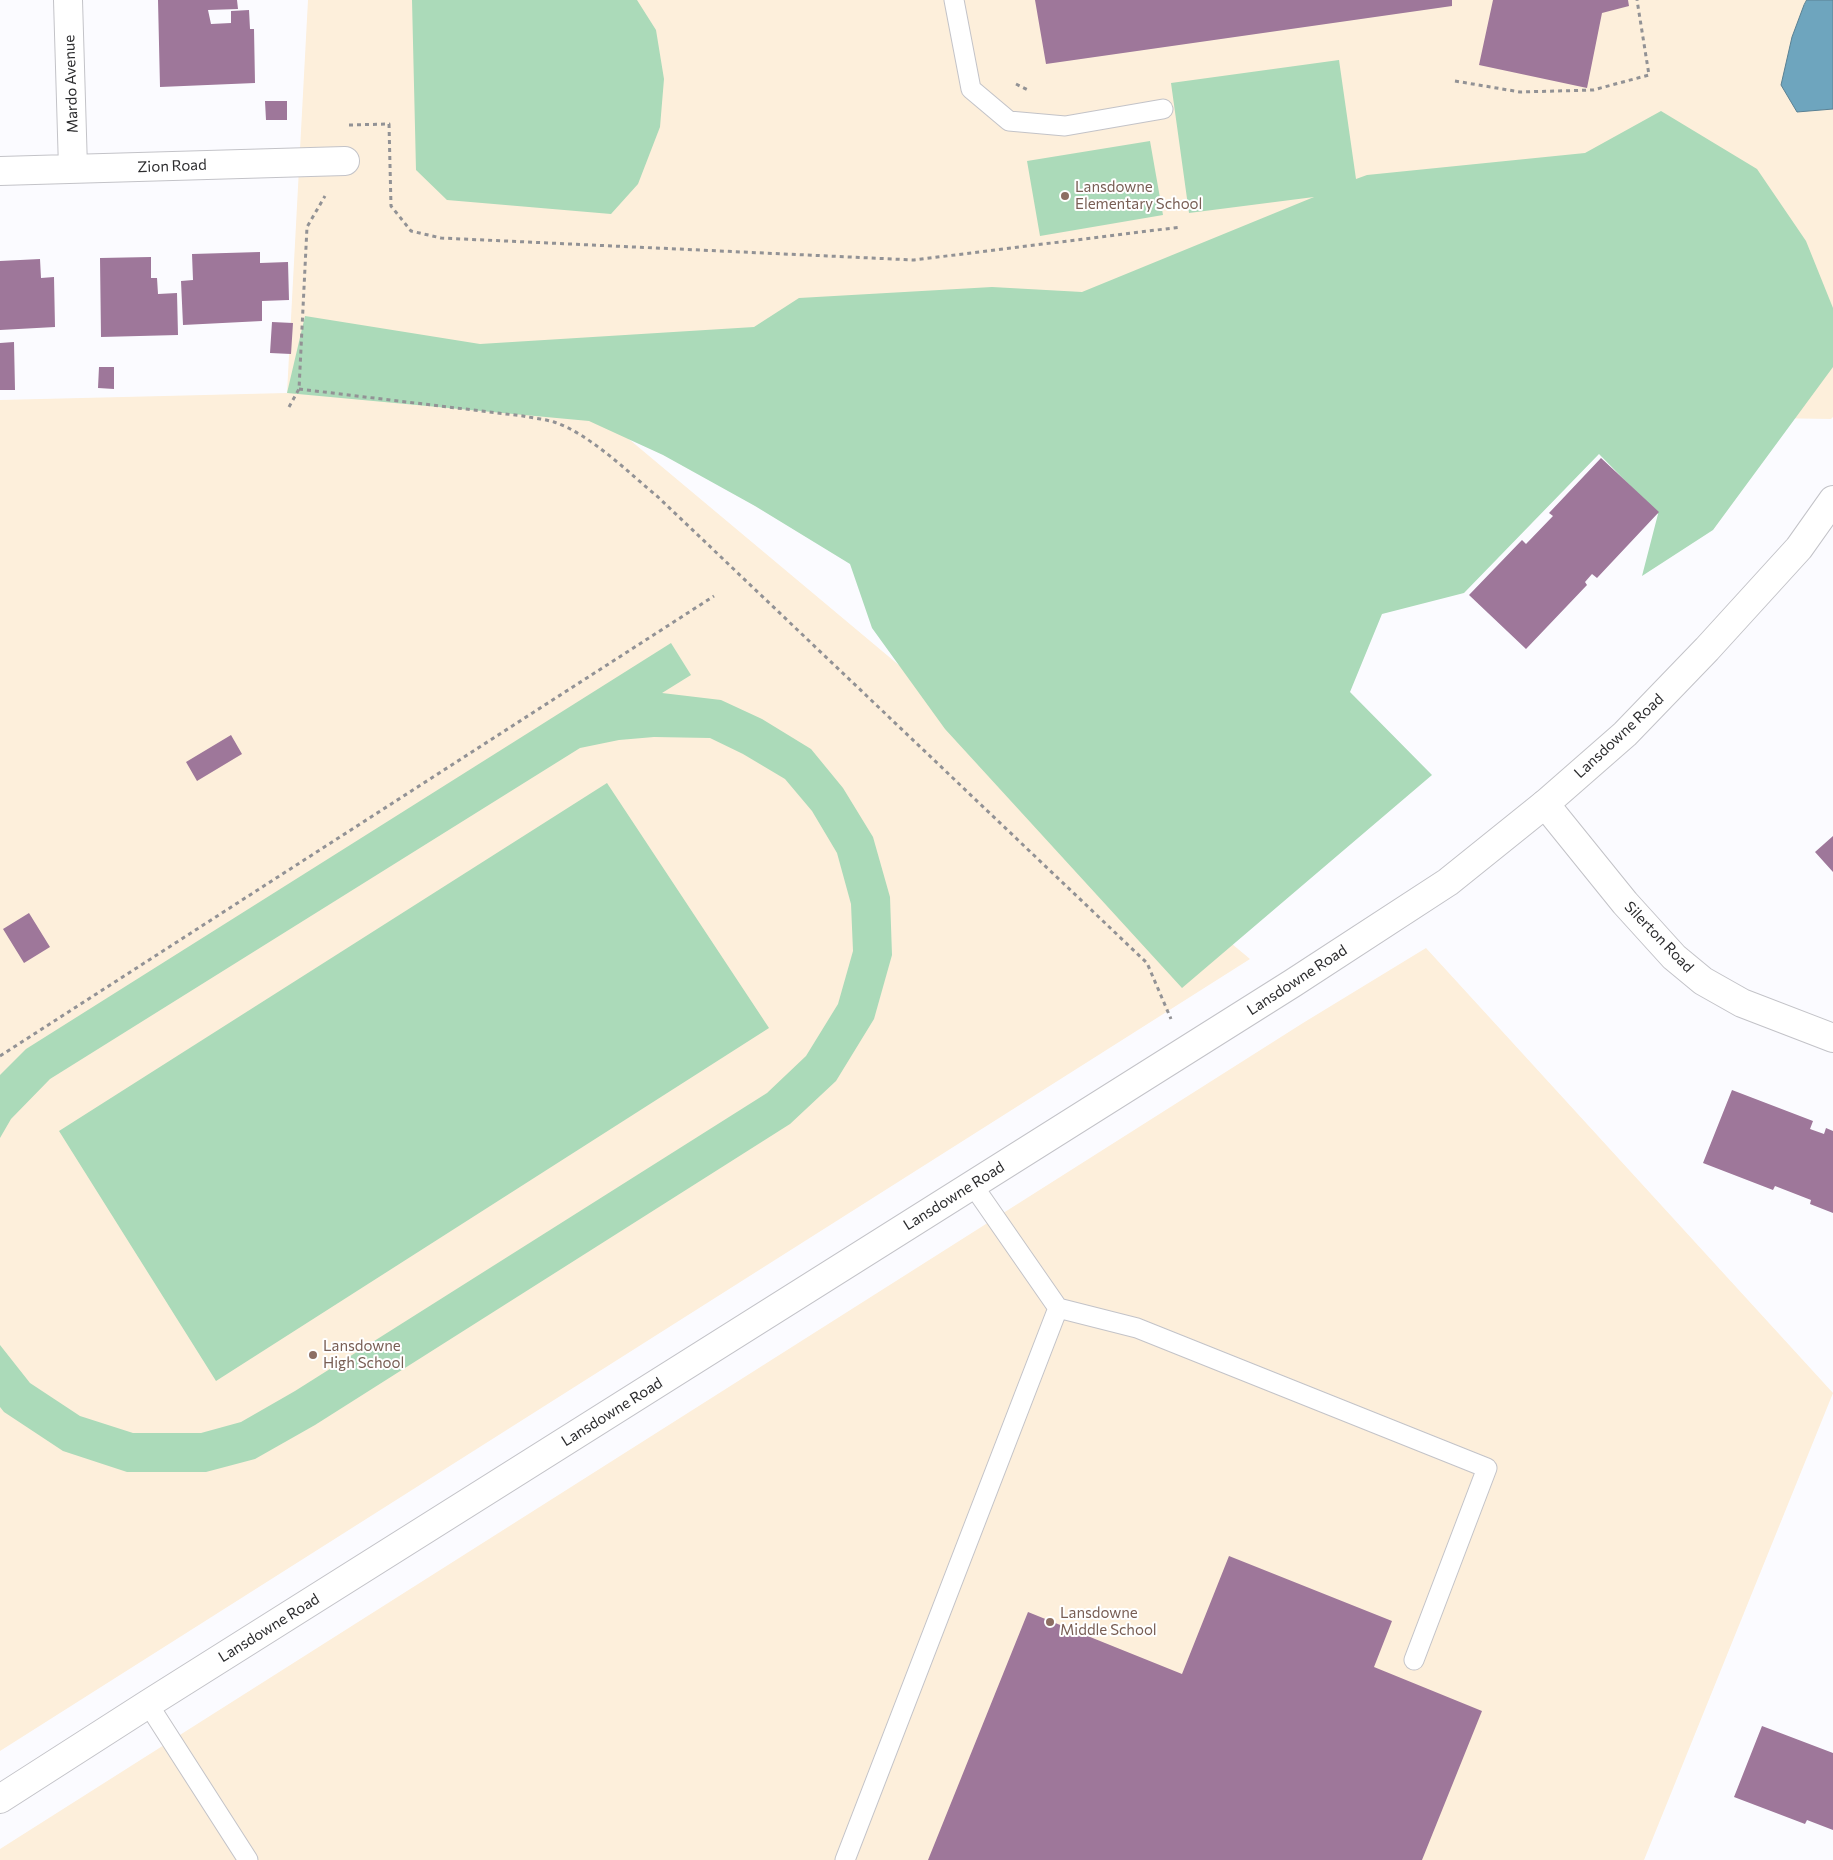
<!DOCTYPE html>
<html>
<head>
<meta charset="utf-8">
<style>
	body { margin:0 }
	canvas { display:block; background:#fbfbff }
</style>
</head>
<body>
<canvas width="1833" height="1860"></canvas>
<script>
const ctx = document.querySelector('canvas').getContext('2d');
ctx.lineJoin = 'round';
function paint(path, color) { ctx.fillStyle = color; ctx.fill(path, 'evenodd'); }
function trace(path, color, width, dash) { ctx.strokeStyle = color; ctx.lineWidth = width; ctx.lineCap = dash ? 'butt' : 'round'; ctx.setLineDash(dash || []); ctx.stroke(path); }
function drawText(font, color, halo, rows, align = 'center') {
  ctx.font = font + ' Commissioner,sans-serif'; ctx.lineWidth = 4; ctx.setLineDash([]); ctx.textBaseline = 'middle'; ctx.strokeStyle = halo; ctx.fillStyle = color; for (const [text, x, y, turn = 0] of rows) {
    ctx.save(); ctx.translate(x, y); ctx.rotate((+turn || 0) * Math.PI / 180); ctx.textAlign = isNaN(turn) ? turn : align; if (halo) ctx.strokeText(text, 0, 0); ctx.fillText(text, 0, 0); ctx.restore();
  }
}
paint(new Path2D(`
	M308 0H1833V417L1831 419 581 399 1250 959 0 1751V400L287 393Z
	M1426 948 1833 1393 1644 1860H0V1849L1303 1023Z`), '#fdefdb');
paint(new Path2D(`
	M412 0H637L656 30 664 79 660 127 638 184 611 214 447 200 416 170Z
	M1339 60 1356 179 1367 175 1585 153 1661 111 1757 169 1806 241 1833 308V367L1713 530 1642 576 1658 514 1599 454 1464 593 1382 614 1350 692 1432 775 1182 988 945 729 872 628 850 564 755 506 663 455 589 421 287 393 305 316 480 344 754 327 799 298 992 287 1082 292 1314 197 1189 213 1171 83Z
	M1150 141 1163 215 1040 236 1027 161Z
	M671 643 691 675 662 693 721 700 762 719 811 749 843 788 873 837 890 897 892 955 874 1019 836 1081 790 1124 315 1425 255 1459 206 1472H127L63 1451 4 1412 0 1407V1345L30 1383 80 1416 133 1433H201L241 1422 295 1391 767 1093 806 1056 838 1004 853 951 851 904 837 853 812 811 785 779 743 754 710 738 654 737 619 740 580 748 50 1079 11 1119 0 1138V1075L26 1049Z
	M607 783 769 1028 216 1381 59 1131Z`), '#abdab9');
const water = new Path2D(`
	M1807 0H1833V109L1797 112 1781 85 1792 37 1804 5Z`);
paint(water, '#6ea5be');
trace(water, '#5a8193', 1);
paint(new Path2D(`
	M158 0H237L238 9 208 10 211 24 231 23V11L249 10 250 29H254L255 83 160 87Z
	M1035 0H1452V6L1046 64Z
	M1493 0H1628L1629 6 1602 13 1587 88 1479 65Z
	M265 101H287V120H266Z
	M260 252V263L288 262 289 300 262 301V321L183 325 181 281 193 280 192 254Z
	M151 257V278H157L158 294 177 293 178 335 101 337 100 258Z
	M40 259 41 278 54 277 55 327 0 330V261Z
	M272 322 293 323 291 354 270 353Z
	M14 342 15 390H0V343Z
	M99 367H114V389L98 388Z
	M1601 458 1659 512 1597 578 1592 574 1585 582 1587 585 1526 649 1469 595 1522 540 1526 544 1553 516 1549 513Z
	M231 735 242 754 197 781 186 762Z
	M1833 836V872L1815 852Z
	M29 913 50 947 24 963 3 929Z
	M1732 1090 1813 1121 1810 1129 1824 1134 1826 1128 1833 1131V1213L1810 1204 1811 1200 1775 1186 1773 1190 1703 1163Z
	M1229 1556 1392 1621 1374 1667 1482 1711 1422 1860H928L1028 1612 1182 1674Z
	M1762 1726 1833 1753V1830L1807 1820 1805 1824 1734 1797Z`), '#9e779a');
const lane = new Path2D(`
	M954 0 971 89 1009 121 1065 126 1163 109
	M1058 1308 1137 1328 1487 1468 1414 1660
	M148 1704 248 1860
	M845 1860 1058 1308 972 1184`);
const street = new Path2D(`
	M68 0 73 168
	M0 171 345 161
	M1545 804 1625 903 1674 957 1703 981 1742 1003 1833 1038`);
const secondary = new Path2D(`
	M0 1799 148 1704 1293 983 1448 882 1545 804 1625 734 1707 649 1799 548 1833 500`);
trace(lane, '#c3c3c8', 21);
trace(street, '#c3c3c8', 30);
trace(secondary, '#c3c3c8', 30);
trace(new Path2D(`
	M1455 81 1520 92 1593 90 1649 75 1637 0
	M1016 84 1028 90
	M349 125 389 124 391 206 411 231 441 238 914 260 1181 227
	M299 389 523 416C533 418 544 419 554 422 590 434 629 473 658 497L1147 963 1171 1019
	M289 407 299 389 307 227 325 196
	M0 1056 714 596`), '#929295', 3, [4, 4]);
trace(lane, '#fff', 19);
trace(street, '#fff', 28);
trace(secondary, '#fff', 28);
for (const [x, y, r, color] of [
	[1065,196,5,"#8d6e63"],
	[313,1355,5,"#8d6e63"],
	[1050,1622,5,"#8d6e63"]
]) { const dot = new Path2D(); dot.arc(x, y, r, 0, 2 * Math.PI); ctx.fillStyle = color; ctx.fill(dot); trace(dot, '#fff', 2); }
drawText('15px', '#2c2c2e', '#fff', [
	["Mardo Avenue",71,84,-92],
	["Zion Road",172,166,-2],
	["Lansdowne Road",1619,736,-43],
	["Silerton Road",1659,937,46],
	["Lansdowne Road",1297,980,-33],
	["Lansdowne Road",954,1196,-32],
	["Lansdowne Road",612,1412,-32],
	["Lansdowne Road",269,1628,-32]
]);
drawText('15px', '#785e54', '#fff', [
	["Lansdowne",1075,187],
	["Elementary School",1075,204],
	["Lansdowne",323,1346],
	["High School",323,1363],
	["Lansdowne",1060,1613],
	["Middle School",1060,1630]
], 'left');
</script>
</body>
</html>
